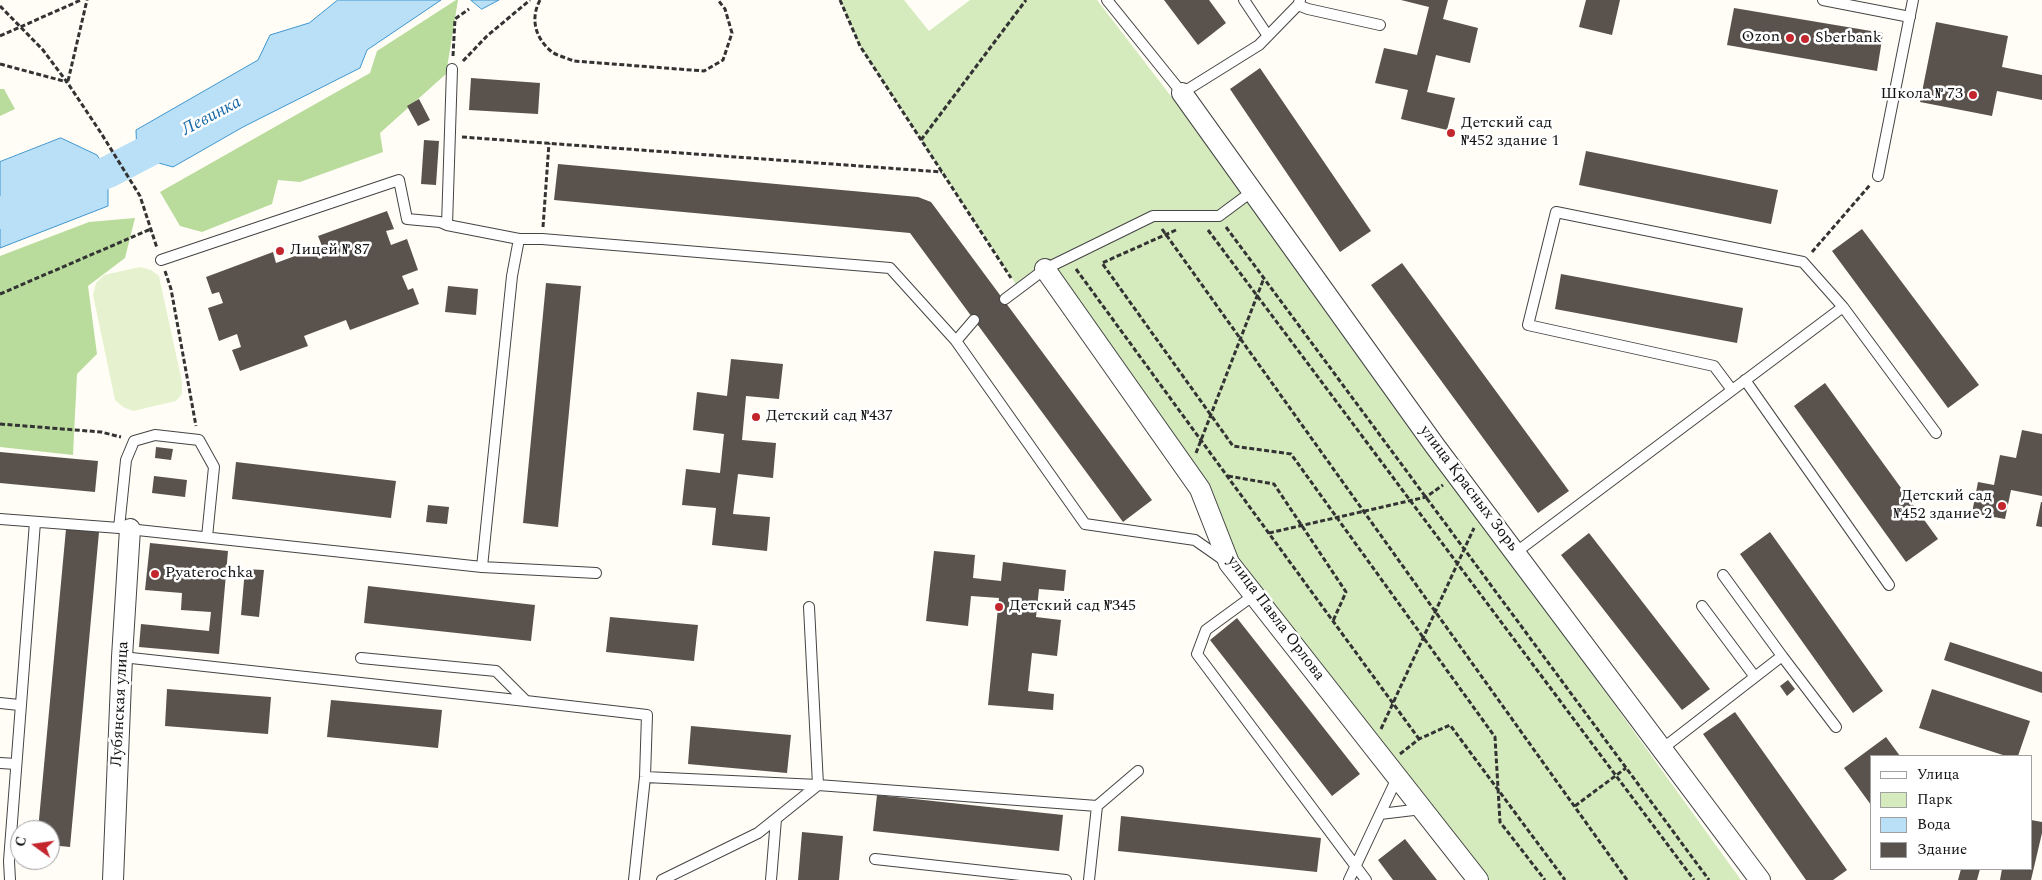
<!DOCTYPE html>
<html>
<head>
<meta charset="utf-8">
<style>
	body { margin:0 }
	#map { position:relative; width:2042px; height:880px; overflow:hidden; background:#fffdf5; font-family:Spectral,serif }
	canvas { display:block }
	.legend { position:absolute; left:1870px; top:755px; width:162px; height:115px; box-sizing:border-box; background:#fff; border:1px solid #a0a0a0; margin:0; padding:6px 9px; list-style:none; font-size:15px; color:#111 }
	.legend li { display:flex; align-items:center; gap:10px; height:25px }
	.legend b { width:25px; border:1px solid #a0a0a0 }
	.north { position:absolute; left:10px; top:820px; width:50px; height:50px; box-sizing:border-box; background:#fff; border:1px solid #a0a0a0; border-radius:50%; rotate:284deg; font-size:14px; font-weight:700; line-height:20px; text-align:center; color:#111 }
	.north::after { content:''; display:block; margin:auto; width:18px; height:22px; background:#c4262e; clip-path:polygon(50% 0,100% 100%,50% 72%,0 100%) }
</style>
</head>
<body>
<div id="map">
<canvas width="2042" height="880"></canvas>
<ul class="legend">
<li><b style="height:6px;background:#fff"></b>Улица</li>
<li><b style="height:14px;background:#d5ebbd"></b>Парк</li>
<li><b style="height:14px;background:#b9e0f7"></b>Вода</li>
<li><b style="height:14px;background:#5a524d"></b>Здание</li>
</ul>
<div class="north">С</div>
</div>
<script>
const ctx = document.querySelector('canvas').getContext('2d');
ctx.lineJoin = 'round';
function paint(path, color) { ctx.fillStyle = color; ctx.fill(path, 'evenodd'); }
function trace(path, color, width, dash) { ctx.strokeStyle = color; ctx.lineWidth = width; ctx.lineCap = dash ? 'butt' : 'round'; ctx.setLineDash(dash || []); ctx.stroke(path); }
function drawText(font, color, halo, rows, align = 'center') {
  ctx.font = font + ' Spectral,serif'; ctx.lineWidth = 5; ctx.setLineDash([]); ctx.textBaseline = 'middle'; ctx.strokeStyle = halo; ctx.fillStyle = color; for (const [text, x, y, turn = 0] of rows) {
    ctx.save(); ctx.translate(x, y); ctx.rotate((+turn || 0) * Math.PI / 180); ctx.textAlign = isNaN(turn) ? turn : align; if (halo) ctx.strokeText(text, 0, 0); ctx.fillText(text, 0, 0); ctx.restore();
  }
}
paint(new Path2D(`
	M840 0H904L929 31 970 0H1097L1247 195 1741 880H1477L1229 563 1200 489 1045 270 1019 289 860 46Z`), '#d5ebbd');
paint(new Path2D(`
	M456 0H458L446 74 380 133 383 152 300 182 278 180 272 204 202 232 180 226 160 192 370 73 377 51Z
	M0 89H4L15 109 0 116Z
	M135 218 125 258 88 286 97 354 77 374 73 455 0 447V256L89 222Z`), '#b9dc9c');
paint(new Path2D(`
	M140 267 151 270 159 276 182 382V394L176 401 133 411 123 407 115 400 93 295 96 283 104 275Z`), '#e6f2cf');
const water = new Path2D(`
	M338 0H441L367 50 360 68 243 127 173 167 137 157 136 130 258 60 270 35 309 23Z
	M471 0H499L482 9Z
	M61 138 97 155 108 172V206L0 248V162Z`);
paint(water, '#b9e0f7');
trace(water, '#3f96cf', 1);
trace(new Path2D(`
	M0 213 108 172 175 137`), '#b9e0f7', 32);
paint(new Path2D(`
	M1164 0H1209L1226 23 1198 45Z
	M1401 0H1448L1443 19 1478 28 1470 63 1436 55 1427 92 1455 98 1447 130 1401 119 1408 90 1375 83 1384 48 1417 55 1429 7Z
	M1586 0H1620L1612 35 1579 27Z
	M1734 8 1883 33 1877 71 1727 45Z
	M1936 22 2008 36 2002 67 2042 75V100L1997 91 1992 116 1920 102Z
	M1260 68 1371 231 1340 252 1230 89Z
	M471 78 540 83 538 114 469 110Z
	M419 99 430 120 418 126 407 106Z
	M424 140 439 141 436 185 421 184Z
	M1586 151 1778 190 1771 224 1579 185Z
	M558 164 918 197 931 202 1152 500 1123 522 910 233 554 200Z
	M387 211 394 229 386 231 391 245 407 239 418 270 402 276 408 290 413 288 419 304 350 330 346 320 304 336 308 346 240 371 232 350 241 347 237 334 219 341 208 308 223 303 219 292 212 294 206 277 273 252 276 263 322 246 318 236Z
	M1862 229 1979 385 1948 408 1832 251Z
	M1402 263 1569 491 1538 513 1371 285Z
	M1561 274 1743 308 1737 343 1555 309Z
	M546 283 581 286 558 527 523 523Z
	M448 286 478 289 476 315 445 312Z
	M731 359 783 364 779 399 746 396 742 440 776 443 773 478 738 474 733 514 770 517 767 551 712 545 716 508 682 505 686 469 720 473 724 434 693 430 697 392 727 396Z
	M1825 383 1938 539 1906 562 1794 406Z
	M2022 430 2042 434V496L2011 490 2005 519 1972 513 1978 482 1994 485 2000 455 2016 458Z
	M156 447 173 449 171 460 155 458Z
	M0 452 98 461 95 492 0 483Z
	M236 462 396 481 391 518 232 499Z
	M154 476 187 480 185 497 152 493Z
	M2041 502H2042V527L2036 526Z
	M428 505 449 507 447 524 426 522Z
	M66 529 99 532 70 847 50 845V830H38Z
	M1770 532 1883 691 1853 713 1740 554Z
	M1589 533 1710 689 1682 710 1561 555Z
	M150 543 228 551 219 654 139 647 141 624 209 631 211 612 181 610 182 593 145 590Z
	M934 551 975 555 973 578 1001 581 1003 562 1066 570 1064 591 1039 589 1036 617 1061 620 1057 656 1032 653 1028 691 1054 694 1053 710 988 705 999 598 971 596 968 626 926 621Z
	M245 569 264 570 259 617 241 615Z
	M368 586 535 605 531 641 364 623Z
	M610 617 698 625 694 661 606 652Z
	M1237 618 1360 774 1332 796 1210 640Z
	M1950 642 2042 672V693L1944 660Z
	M1788 680 1795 689 1787 696 1780 686Z
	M167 689 271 697 268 734 165 726Z
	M1932 689 2030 721 2018 756H2006L1919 728Z
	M331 700 442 710 438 748 327 737Z
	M1735 712 1847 870 1833 880H1806L1703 734Z
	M691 726 791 735 787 773 688 764Z
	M1886 737 1900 756H1871V805L1844 768Z
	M877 795 1063 815 1059 851 873 831Z
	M1121 816 1321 838 1317 872 1118 851Z
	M2031 820 2042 822V833L2031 880H2000L2002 869H2031Z
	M802 832 843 836 839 880H798Z
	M1405 839 1437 880H1393L1378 860Z
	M1961 869H1980L1977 880H1958Z`), '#5a524d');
const lane = new Path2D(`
	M1107 0 1182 93 1259 45 1298 5 1300 0
	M1244 0 1268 36
	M1823 0 1910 17
	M1298 5 1308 9 1380 25
	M452 69 447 225 519 239
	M1878 176 1913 0
	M161 260 399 180 407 219 440 222 447 225
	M1005 299 1045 269 1153 216H1219L1254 190
	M1843 307 1936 433
	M956 341 1085 524 1195 540 1225 561
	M1745 380 1889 585
	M0 519 119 528 482 567 596 573
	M119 528 126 460 134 441 155 435 199 440 214 467 207 537
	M1515 553 1843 307 1803 262 1556 212 1528 325 1714 366 1732 390
	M482 567 512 276 519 239H542L890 268 956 341 974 320
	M1723 575 1782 656
	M1254 595 1206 630 1197 654 1366 880
	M1702 606 1755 677
	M122 657 526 701
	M361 658 496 671 526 701 647 715 645 777 634 880
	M0 703 19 705
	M1662 749 1782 656 1836 727
	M0 763 16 764
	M1398 776 1380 814 1422 809
	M645 777 818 785 809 607
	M875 859 1066 880
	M10 880 9 861 35 522
	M662 880 758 833 818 785 1097 806 1138 771
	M771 880 776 819
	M1089 880 1097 806
	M1349 880 1380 814`);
const street = new Path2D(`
	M1182 93 1435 446 1760 880
	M1045 269 1200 489 1229 563 1478 880
	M113 880 122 657 130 529`);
trace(lane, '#444', 12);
trace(street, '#444', 22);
trace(new Path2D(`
	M540 0C530 19 535 38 552 52 558 56 567 58 574 61L704 71 723 60 732 33 725 9 718 0
	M840 0 860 46 1011 278
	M0 6 43 50 67 82 101 133 140 196 157 248
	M0 36 81 0
	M453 56 455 19 469 9
	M463 61 487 36 530 0
	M0 64 67 82
	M68 81 87 0
	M462 137 942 172
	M921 140 1026 0
	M543 227 549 143
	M1226 227 1709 880
	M1162 229 1627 880
	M1176 230 1102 263 1233 446 1291 454 1495 737 1500 822 1545 880
	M1208 230 1694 880
	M1812 252 1870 185
	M1076 269 1419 739
	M165 271 171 289 196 426
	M0 294 151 229
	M0 424 101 432 121 437
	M1196 453 1264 278
	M1228 476 1274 484 1346 592 1333 621
	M1269 533 1426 497 1443 485
	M1381 729 1474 528
	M1400 754 1419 739 1450 725 1565 880
	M1575 806 1626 768`), '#333', 3, [5, 2.5]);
trace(lane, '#fff', 10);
trace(street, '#fff', 20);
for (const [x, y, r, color] of [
	[1790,38,5,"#c4262e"],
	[1805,39,5,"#c4262e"],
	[1973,95,5,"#c4262e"],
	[1451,133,5,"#c4262e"],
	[280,251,5,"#c4262e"],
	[756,417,5,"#c4262e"],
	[2002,506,5,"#c4262e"],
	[155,574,5,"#c4262e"],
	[999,607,5,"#c4262e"]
]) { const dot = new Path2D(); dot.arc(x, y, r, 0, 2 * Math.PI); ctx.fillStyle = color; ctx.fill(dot); trace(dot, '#fff', 2); }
drawText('16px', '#111', '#fff', [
	["Ozon",1780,38,"right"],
	["Sberbank",1815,39],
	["Школа № 73",1963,95,"right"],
	["Детский сад",1461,124],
	["№452 здание 1",1461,142],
	["Лицей № 87",290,251],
	["Детский сад №437",766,417],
	["Детский сад",1992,497,"right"],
	["№452 здание 2",1992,515,"right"],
	["Pyaterochka",165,574],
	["Детский сад №345",1009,607]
], 'left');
drawText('16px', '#111', '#fff', [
	["улица Красных Зорь",1468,489,53],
	["улица Павла Орлова",1275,619,53],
	["Лубянская улица",121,704,-87]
]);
drawText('italic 18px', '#1768a6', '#fff', [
	["Левинка",212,117,-28]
]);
</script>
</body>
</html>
